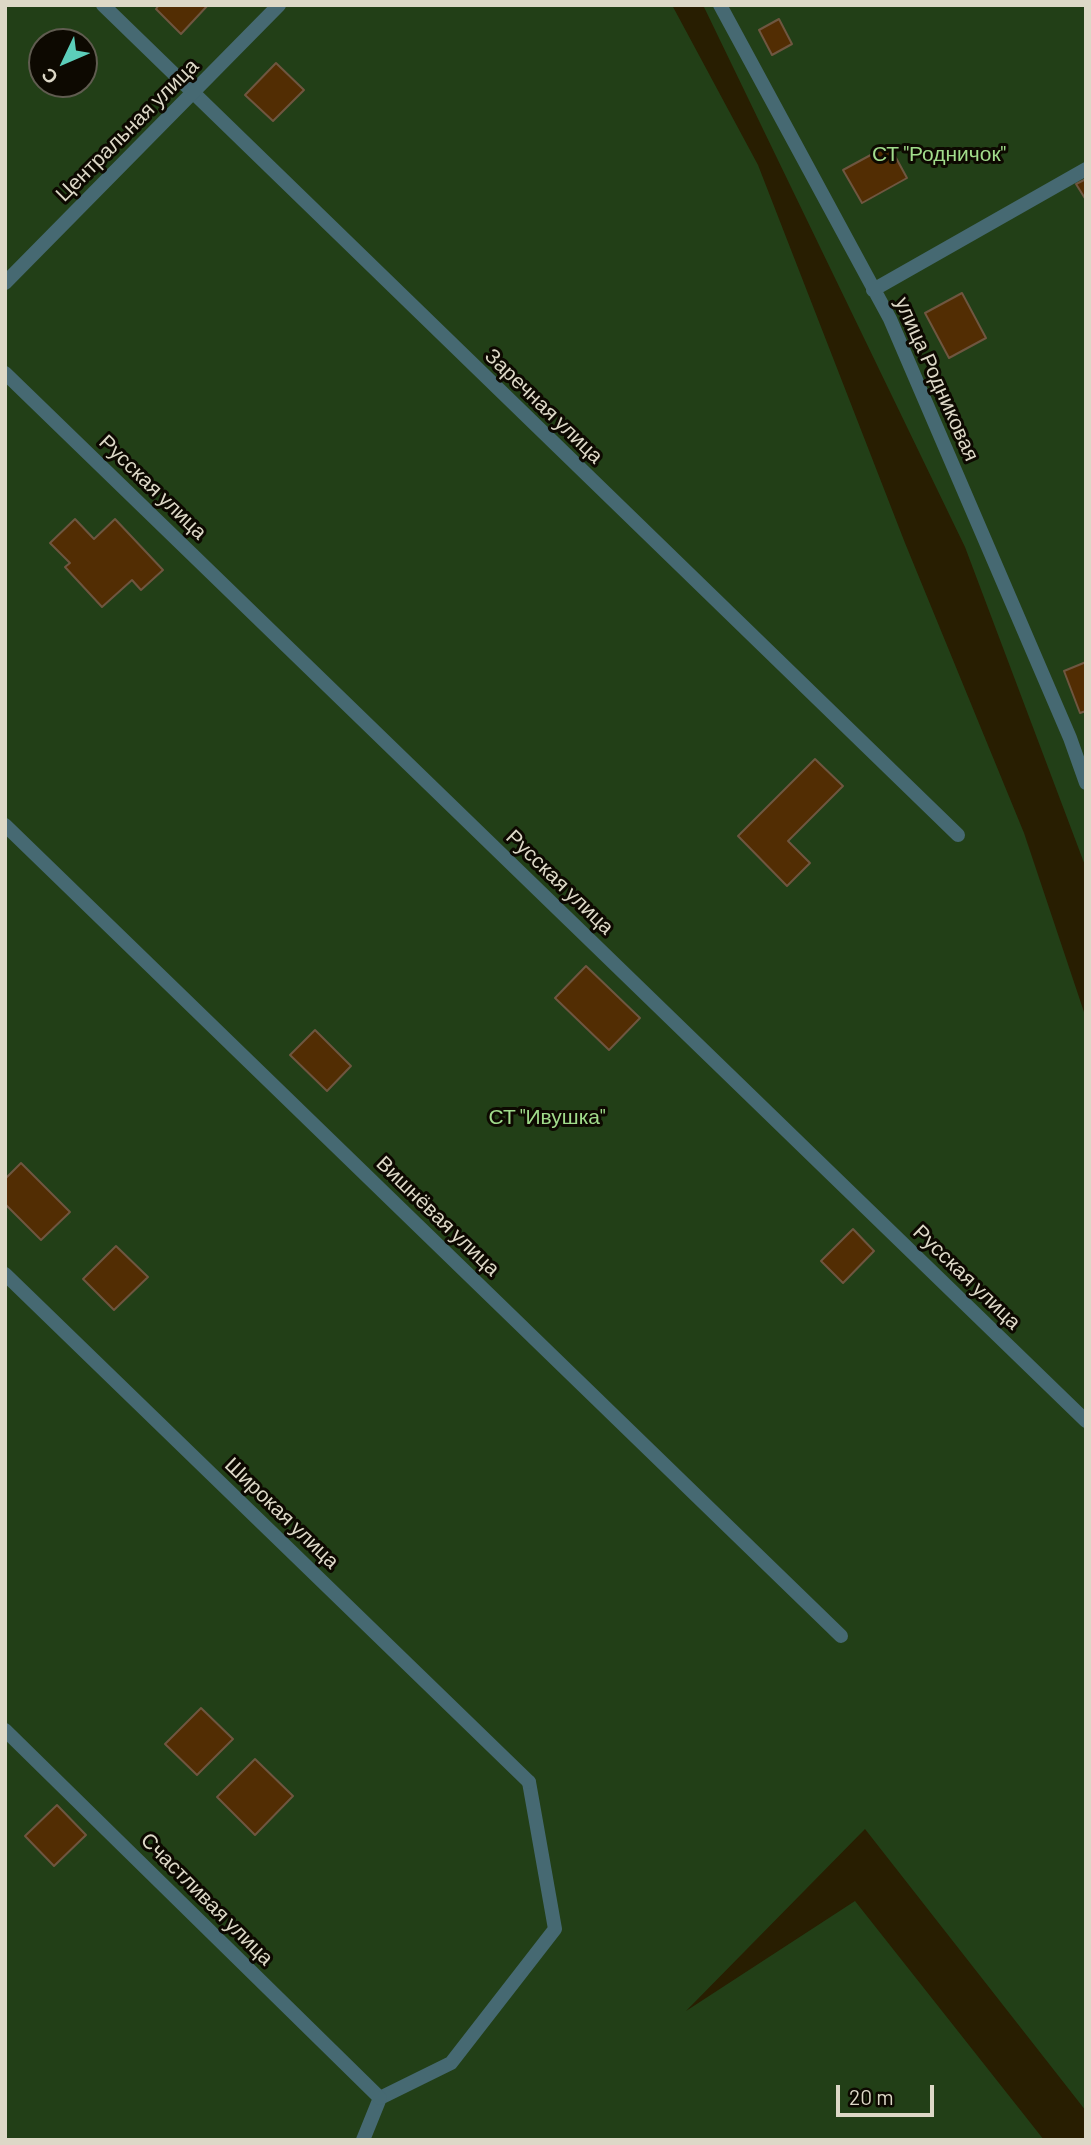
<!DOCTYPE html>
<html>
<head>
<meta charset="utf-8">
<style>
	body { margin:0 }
	#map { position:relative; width:1091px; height:2145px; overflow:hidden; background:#281e01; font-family:Barlow,sans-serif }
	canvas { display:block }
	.frame { position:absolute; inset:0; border:7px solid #ddd8c7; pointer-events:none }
	.north { position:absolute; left:28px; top:28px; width:70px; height:70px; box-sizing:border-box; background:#0d0901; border:2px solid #605c50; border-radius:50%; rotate:226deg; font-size:19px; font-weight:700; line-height:28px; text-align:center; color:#ddd8c7 }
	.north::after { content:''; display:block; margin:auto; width:24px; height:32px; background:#5cceba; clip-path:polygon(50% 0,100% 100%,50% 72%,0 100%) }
	.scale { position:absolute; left:836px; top:2085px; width:98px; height:32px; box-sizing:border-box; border:4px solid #ddd8c7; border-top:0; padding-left:9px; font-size:21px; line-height:24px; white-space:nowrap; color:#ddd8c7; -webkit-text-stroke:5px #0d0901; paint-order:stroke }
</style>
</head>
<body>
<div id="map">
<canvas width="1091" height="2145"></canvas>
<div class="frame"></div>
<div class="north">С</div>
<div class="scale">20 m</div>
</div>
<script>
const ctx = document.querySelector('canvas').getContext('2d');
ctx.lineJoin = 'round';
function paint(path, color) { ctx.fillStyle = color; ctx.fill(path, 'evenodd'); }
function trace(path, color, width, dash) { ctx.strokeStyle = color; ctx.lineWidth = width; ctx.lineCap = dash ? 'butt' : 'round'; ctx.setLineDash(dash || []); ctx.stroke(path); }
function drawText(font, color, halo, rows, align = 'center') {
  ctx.font = font + ' Barlow,sans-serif'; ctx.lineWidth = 6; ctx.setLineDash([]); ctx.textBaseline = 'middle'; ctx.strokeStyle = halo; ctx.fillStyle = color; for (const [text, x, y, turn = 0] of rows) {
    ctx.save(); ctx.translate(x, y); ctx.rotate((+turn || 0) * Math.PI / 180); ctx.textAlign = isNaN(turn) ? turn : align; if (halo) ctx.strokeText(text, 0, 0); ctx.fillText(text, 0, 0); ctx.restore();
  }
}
paint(new Path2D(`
	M5 5H672L758 165 905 543 1024 833 1086 1018V2111L865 1829 686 2011 855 1901 1044 2140H5ZM42 42H84V84H42Z
	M703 5H1086V868L965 547Z`), '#223f17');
const building = new Path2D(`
	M159 5H208L181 34 156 9Z
	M779 19 792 44 772 55 759 30Z
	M276 63 304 90 273 121 245 95Z
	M889 145 907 178 862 203 843 170Z
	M1086 179V200L1076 184Z
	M962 293 986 338 949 358 925 313Z
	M75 519 94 539 115 519 163 570 141 590 132 580 102 607 65 567 70 563 50 543Z
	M1086 662V711L1080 713 1064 671Z
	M815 759 843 786 788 841 810 863 787 886 738 836Z
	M586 966 640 1018 609 1050 555 998Z
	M315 1030 351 1066 327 1091 290 1055Z
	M21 1163 70 1212 41 1240 5 1204V1179Z
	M853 1229 874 1251 843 1283 821 1261Z
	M116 1246 148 1277 114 1310 83 1279Z
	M201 1708 233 1739 197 1775 165 1744Z
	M255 1759 293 1796 255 1835 217 1797Z
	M57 1805 86 1835 54 1866 25 1836Z`);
paint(building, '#522d03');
trace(building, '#6f5640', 2);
trace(new Path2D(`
	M363 2140 380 2098 451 2063 555 1929 529 1782`), '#466972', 14);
trace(new Path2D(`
	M103 5 958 835
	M720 5 890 319 1070 738 1086 783
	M873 290 1086 169
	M5 373 1086 1421
	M5 825 841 1636
	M5 1274 529 1782
	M5 1730 380 2098`), '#466972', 14);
trace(new Path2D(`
	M5 283 279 5`), '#466972', 14);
drawText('21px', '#ddd8c7', '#0d0901', [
	["Центральная улица",127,130,-45],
	["улица Родниковая",937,379,66],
	["Заречная улица",544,406,44],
	["Русская улица",153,487,44],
	["Русская улица",560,882,44],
	["Вишнёвая улица",438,1216,44],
	["Русская улица",967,1277,44],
	["Широкая улица",282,1513,44],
	["Счастливая улица",207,1899,45]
]);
drawText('21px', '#a1dc8b', '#0d0901', [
	["СТ \"Родничок\"",939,154],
	["СТ \"Ивушка\"",547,1117]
]);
</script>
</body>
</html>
